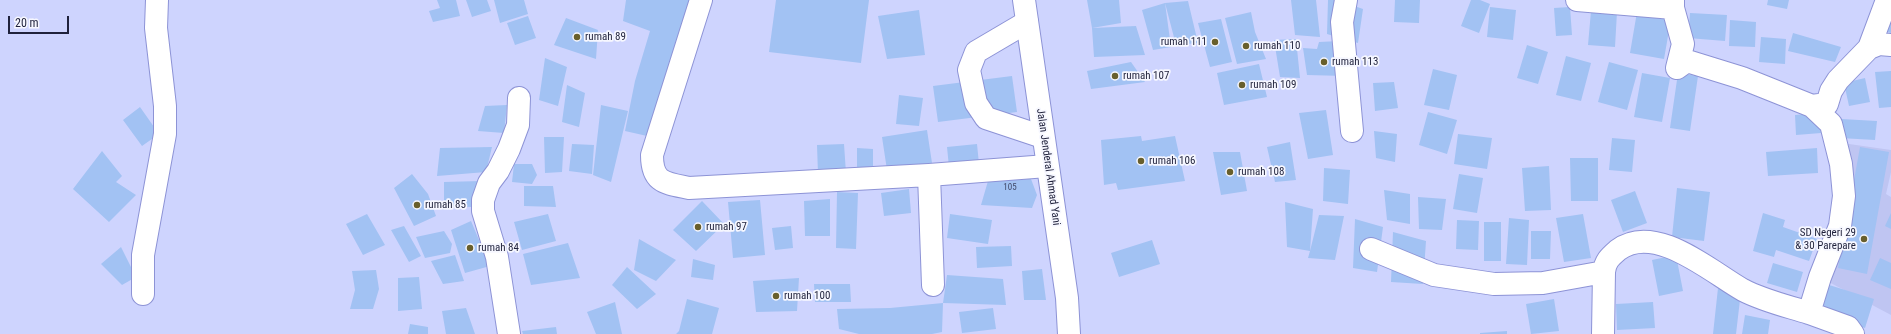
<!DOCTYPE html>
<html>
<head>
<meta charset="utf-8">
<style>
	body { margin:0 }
	#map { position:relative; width:1891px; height:334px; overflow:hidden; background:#ced4fe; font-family:"Roboto Condensed",sans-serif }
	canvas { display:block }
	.scale { position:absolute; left:8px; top:16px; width:61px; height:18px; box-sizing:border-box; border:2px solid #1f213b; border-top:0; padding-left:5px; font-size:12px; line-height:14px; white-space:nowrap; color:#1f213b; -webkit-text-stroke:3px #f6f7ff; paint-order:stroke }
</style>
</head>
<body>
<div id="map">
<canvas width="1891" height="334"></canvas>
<div class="scale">20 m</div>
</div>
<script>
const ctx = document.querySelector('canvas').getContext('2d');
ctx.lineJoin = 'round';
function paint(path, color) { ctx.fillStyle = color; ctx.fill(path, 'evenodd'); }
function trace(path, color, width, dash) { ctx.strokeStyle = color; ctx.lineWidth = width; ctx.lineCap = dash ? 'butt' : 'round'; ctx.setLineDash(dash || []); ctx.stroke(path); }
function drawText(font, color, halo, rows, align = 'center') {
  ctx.font = font + ' "Roboto Condensed",sans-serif'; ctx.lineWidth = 3.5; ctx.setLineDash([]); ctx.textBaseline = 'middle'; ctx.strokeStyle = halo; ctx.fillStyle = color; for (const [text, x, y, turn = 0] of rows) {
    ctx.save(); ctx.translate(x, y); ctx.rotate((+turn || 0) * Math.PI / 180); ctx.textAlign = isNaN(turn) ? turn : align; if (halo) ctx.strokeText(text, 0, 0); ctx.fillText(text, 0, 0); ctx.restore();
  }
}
paint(new Path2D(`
	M1842 143 1891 150V172L1886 194 1891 197V315L1827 281Z`), '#bfc5f2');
paint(new Path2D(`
	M437 0H456L460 16 433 22 429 11 440 8Z
	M466 0H487L491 11 472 17Z
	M494 0H524L528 14 500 23Z
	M626 0H699L656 138 625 131 635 81 650 31 623 21Z
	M776 0H869L861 63 769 52Z
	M1087 0H1119L1121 23 1092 28Z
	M1291 0H1316L1320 37 1295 35Z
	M1328 0H1337L1363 9 1358 43 1327 34Z
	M1395 0H1420L1419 23 1394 22Z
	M1471 0H1480L1490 4 1479 33 1461 26Z
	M1768 0H1789L1787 9 1767 5Z
	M1188 1 1198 43 1176 45 1165 3 1171 47 1153 50 1142 10 1165 3Z
	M1490 7 1516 10 1513 40 1487 37Z
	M1570 7 1572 35 1556 36 1554 8Z
	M919 10 925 55 887 59 878 16Z
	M1591 11 1617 12 1615 47 1588 45Z
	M1251 12 1255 32 1266 59 1237 64 1225 18Z
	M1637 12 1671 19 1664 59 1630 53Z
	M1690 13 1727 15 1725 41 1688 38Z
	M1891 14V33L1880 29Z
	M528 16 536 38 515 45 507 23Z
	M566 18 598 30 596 59 554 45Z
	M1221 19 1232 62 1210 67 1198 23Z
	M1730 20 1756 22 1755 47 1729 46Z
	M1136 26 1145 55 1094 57 1092 28Z
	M1793 33 1841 47 1835 62 1788 51Z
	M1761 37 1786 39 1785 64 1759 62Z
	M1296 39 1300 78 1280 77 1274 40Z
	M1340 41 1345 76 1307 75 1303 48 1317 49 1319 42Z
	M1527 45 1548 52 1538 84 1517 78Z
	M1566 56 1591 63 1581 101 1556 95Z
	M545 58 567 67 558 106 539 100Z
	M1131 62 1145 82 1091 89 1087 71Z
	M1609 62 1638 70 1627 110 1598 102Z
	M1259 64 1267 97 1224 105 1217 73Z
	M1433 69 1457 75 1449 110 1424 105Z
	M1891 71V107L1879 108 1875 72Z
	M1642 73 1670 78 1662 122 1634 117Z
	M1678 73 1698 76 1690 131 1670 128Z
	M1012 76 1017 112 938 122 933 86Z
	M1865 78 1870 102 1849 106 1844 83Z
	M1394 82 1398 108 1375 111 1373 83Z
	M567 85 585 93 579 127 562 122Z
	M899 95 923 98 919 126 896 124Z
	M507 105 504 133 478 131 485 106Z
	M601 105 628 111 611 182 593 175Z
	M140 107 159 134 142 146 123 120Z
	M1326 110 1333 155 1308 159 1299 113Z
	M1428 112 1457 120 1447 154 1419 145Z
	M1820 113 1821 133 1796 135 1795 115Z
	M1841 119 1877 121 1875 140 1840 138Z
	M927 130 932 163 887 170 882 137Z
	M1374 131 1397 134 1395 162 1376 158Z
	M1458 134 1492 138 1487 169 1454 164Z
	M1141 136 1142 141 1175 136 1185 181 1118 190 1116 183 1104 185 1101 140Z
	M544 137H564L562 172 545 173Z
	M1612 138 1635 140 1632 172 1609 170Z
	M1290 142 1296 180 1275 182 1267 147Z
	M572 144 594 145 592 174 569 171Z
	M844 144 846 173 818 174 817 145Z
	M977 144 979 164 949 167 947 147Z
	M492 147 486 172 437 176 440 148Z
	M1860 147 1889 152 1867 274 1838 268Z
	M857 148 873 149V173L857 172Z
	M1817 148 1818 173 1768 176 1766 152Z
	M102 151 122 176 116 182 136 195 109 222 73 189Z
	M1213 152H1240L1247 191 1221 195Z
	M1570 158H1598V201H1571Z
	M514 164H532L537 175 532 184 512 182Z
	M1549 166 1551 210 1525 211 1522 168Z
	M1324 168 1350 170 1348 204 1323 201Z
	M412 174 428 194 436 216 414 226 394 188Z
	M1459 174 1483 178 1477 213 1453 209Z
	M1031 179 1037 195 1032 208 981 205 988 181Z
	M481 181 472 207 444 206V182Z
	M524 186H553L556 207 524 206Z
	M1677 188 1710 192 1704 241 1672 237Z
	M909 189 911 213 884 216 881 193Z
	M1384 190 1410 194V224L1387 220Z
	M1635 191 1647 223 1623 232 1611 200Z
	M837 192 858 193 856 249 836 248Z
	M1418 197 1446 199 1442 230 1419 229Z
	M830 199V236H805L804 201Z
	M760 200 765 255 733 258 728 202Z
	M702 201 724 224 696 251 673 230Z
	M1285 202 1313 209 1310 251 1319 215 1344 216 1335 260 1308 258 1310 251 1287 247Z
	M1763 213 1785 220 1783 227 1817 239 1809 261 1776 250 1774 257 1753 251Z
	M1891 213V229L1885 226Z
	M367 214 385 245 363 255 346 224Z
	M548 214 556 241 522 250 514 222Z
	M950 214 992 220 988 244 947 238Z
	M1583 214 1591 258 1564 262 1556 218Z
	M1509 218 1529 220 1527 265 1506 264Z
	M1355 219 1383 227 1377 272 1353 268Z
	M1457 220 1479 221 1478 250 1456 249Z
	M471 221 490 266 465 273 451 230Z
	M1484 222H1501V261H1484Z
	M404 226 421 256 409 262 391 230Z
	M791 226 793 248 775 250 772 228Z
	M444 231 452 244 450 253 425 258 416 237Z
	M1531 231H1551L1550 259H1531Z
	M1393 232 1426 241 1423 284 1391 282Z
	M639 239 676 260 656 281 634 270Z
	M1152 240 1160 264 1119 277 1111 253Z
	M568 243 580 278 531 285 523 254Z
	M1011 246 1012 266 977 268 976 247Z
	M121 247 136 277 122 285 101 264Z
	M455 255 464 281 443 284 431 261Z
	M1676 255 1683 291 1659 296 1652 260Z
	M1880 258 1891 263V289L1870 280Z
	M693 259 715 265 713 280 691 277Z
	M1773 263 1803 272 1797 292 1767 283Z
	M627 267 656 294 637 309 612 285Z
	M1042 269 1046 300H1024L1022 271Z
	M376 270 379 289 373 309H350L355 290 352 271Z
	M947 275 1003 279 1006 305 943 303Z
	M419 277 422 309 398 311V278Z
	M799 278 797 311 756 312 753 281Z
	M814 284H850L851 302H815Z
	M1826 284 1874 299 1865 328 1817 313Z
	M1718 288 1741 291 1736 334H1713Z
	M687 299 719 308 712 334H676L679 331Z
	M1554 299 1559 331 1531 334 1526 304Z
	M615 302 622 334H596L587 312Z
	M1653 302 1655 328 1617 330 1616 304Z
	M943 303 942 332 932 334H859L839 329 837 309 890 308Z
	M466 308 475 334H446L442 311Z
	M993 308 996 329 962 333 959 312Z
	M1745 315 1770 320 1768 334H1742Z
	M410 324 428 327V334H408Z
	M556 327 557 334H523L522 331Z
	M1507 331V334H1480V333Z`), '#a2c2f3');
const minor = new Path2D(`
	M701 0 652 155C652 183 665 183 689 188L929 175 1047 166
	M1346 0 1342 22 1352 131
	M1577 0 1673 8
	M1673 0V8L1683 44 1677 68
	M1027 22 976 52 969 70 976 103 986 118 1043 137
	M1869 48 1879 44 1891 45
	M1677 68 1687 61 1742 78 1812 106 1831 124 1841 164 1844 196 1840 226 1820 277 1809 313 1848 327 1853 334
	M1812 106 1827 104 1831 91 1838 80 1869 48 1887 0
	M929 175 933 285
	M1371 249 1434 275 1494 284 1543 283 1604 272 1603 334
	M1604 272C1605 261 1610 257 1618 250 1655 222 1711 272 1743 290 1764 301 1787 306 1809 313
	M143 294V255L165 134V106L156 28 157 0
	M509 334 497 257 483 211V200L489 183 498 171 509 149 518 125 519 98`);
const highway = new Path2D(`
	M1024 0 1067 298 1069 334`);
trace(minor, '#8d93d6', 24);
trace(highway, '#8d93d6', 24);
trace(minor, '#fff', 22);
trace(highway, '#fff', 22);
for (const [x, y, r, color] of [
	[577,37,4,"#685f2c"],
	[1215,42,4,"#685f2c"],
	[1246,46,4,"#685f2c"],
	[1324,62,4,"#685f2c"],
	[1115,76,4,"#685f2c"],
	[1242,85,4,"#685f2c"],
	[1141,161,4,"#685f2c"],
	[1230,172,4,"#685f2c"],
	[417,205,4,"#685f2c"],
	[698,227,4,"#685f2c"],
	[1864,239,4,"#685f2c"],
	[470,248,4,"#685f2c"],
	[776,296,4,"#685f2c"]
]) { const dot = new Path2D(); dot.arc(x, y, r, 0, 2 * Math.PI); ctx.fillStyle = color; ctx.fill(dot); trace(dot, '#f6f7ff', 1.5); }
drawText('9px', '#404969', null, [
	["105",1010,188]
]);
drawText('11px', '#1f213b', '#f6f7ff', [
	["rumah 89",585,37],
	["rumah 111",1207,42,"right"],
	["rumah 110",1254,46],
	["rumah 113",1332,62],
	["rumah 107",1123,76],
	["rumah 109",1250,85],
	["rumah 106",1149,161],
	["rumah 108",1238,172],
	["rumah 85",425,205],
	["rumah 97",706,227],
	["SD Negeri 29",1856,233,"right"],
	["& 30 Parepare",1856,246,"right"],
	["rumah 84",478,248],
	["rumah 100",784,296]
], 'left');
drawText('11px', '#1f213b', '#f6f7ff', [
	["Jalan Jenderal Ahmad Yani",1048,167,82]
]);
</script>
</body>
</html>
